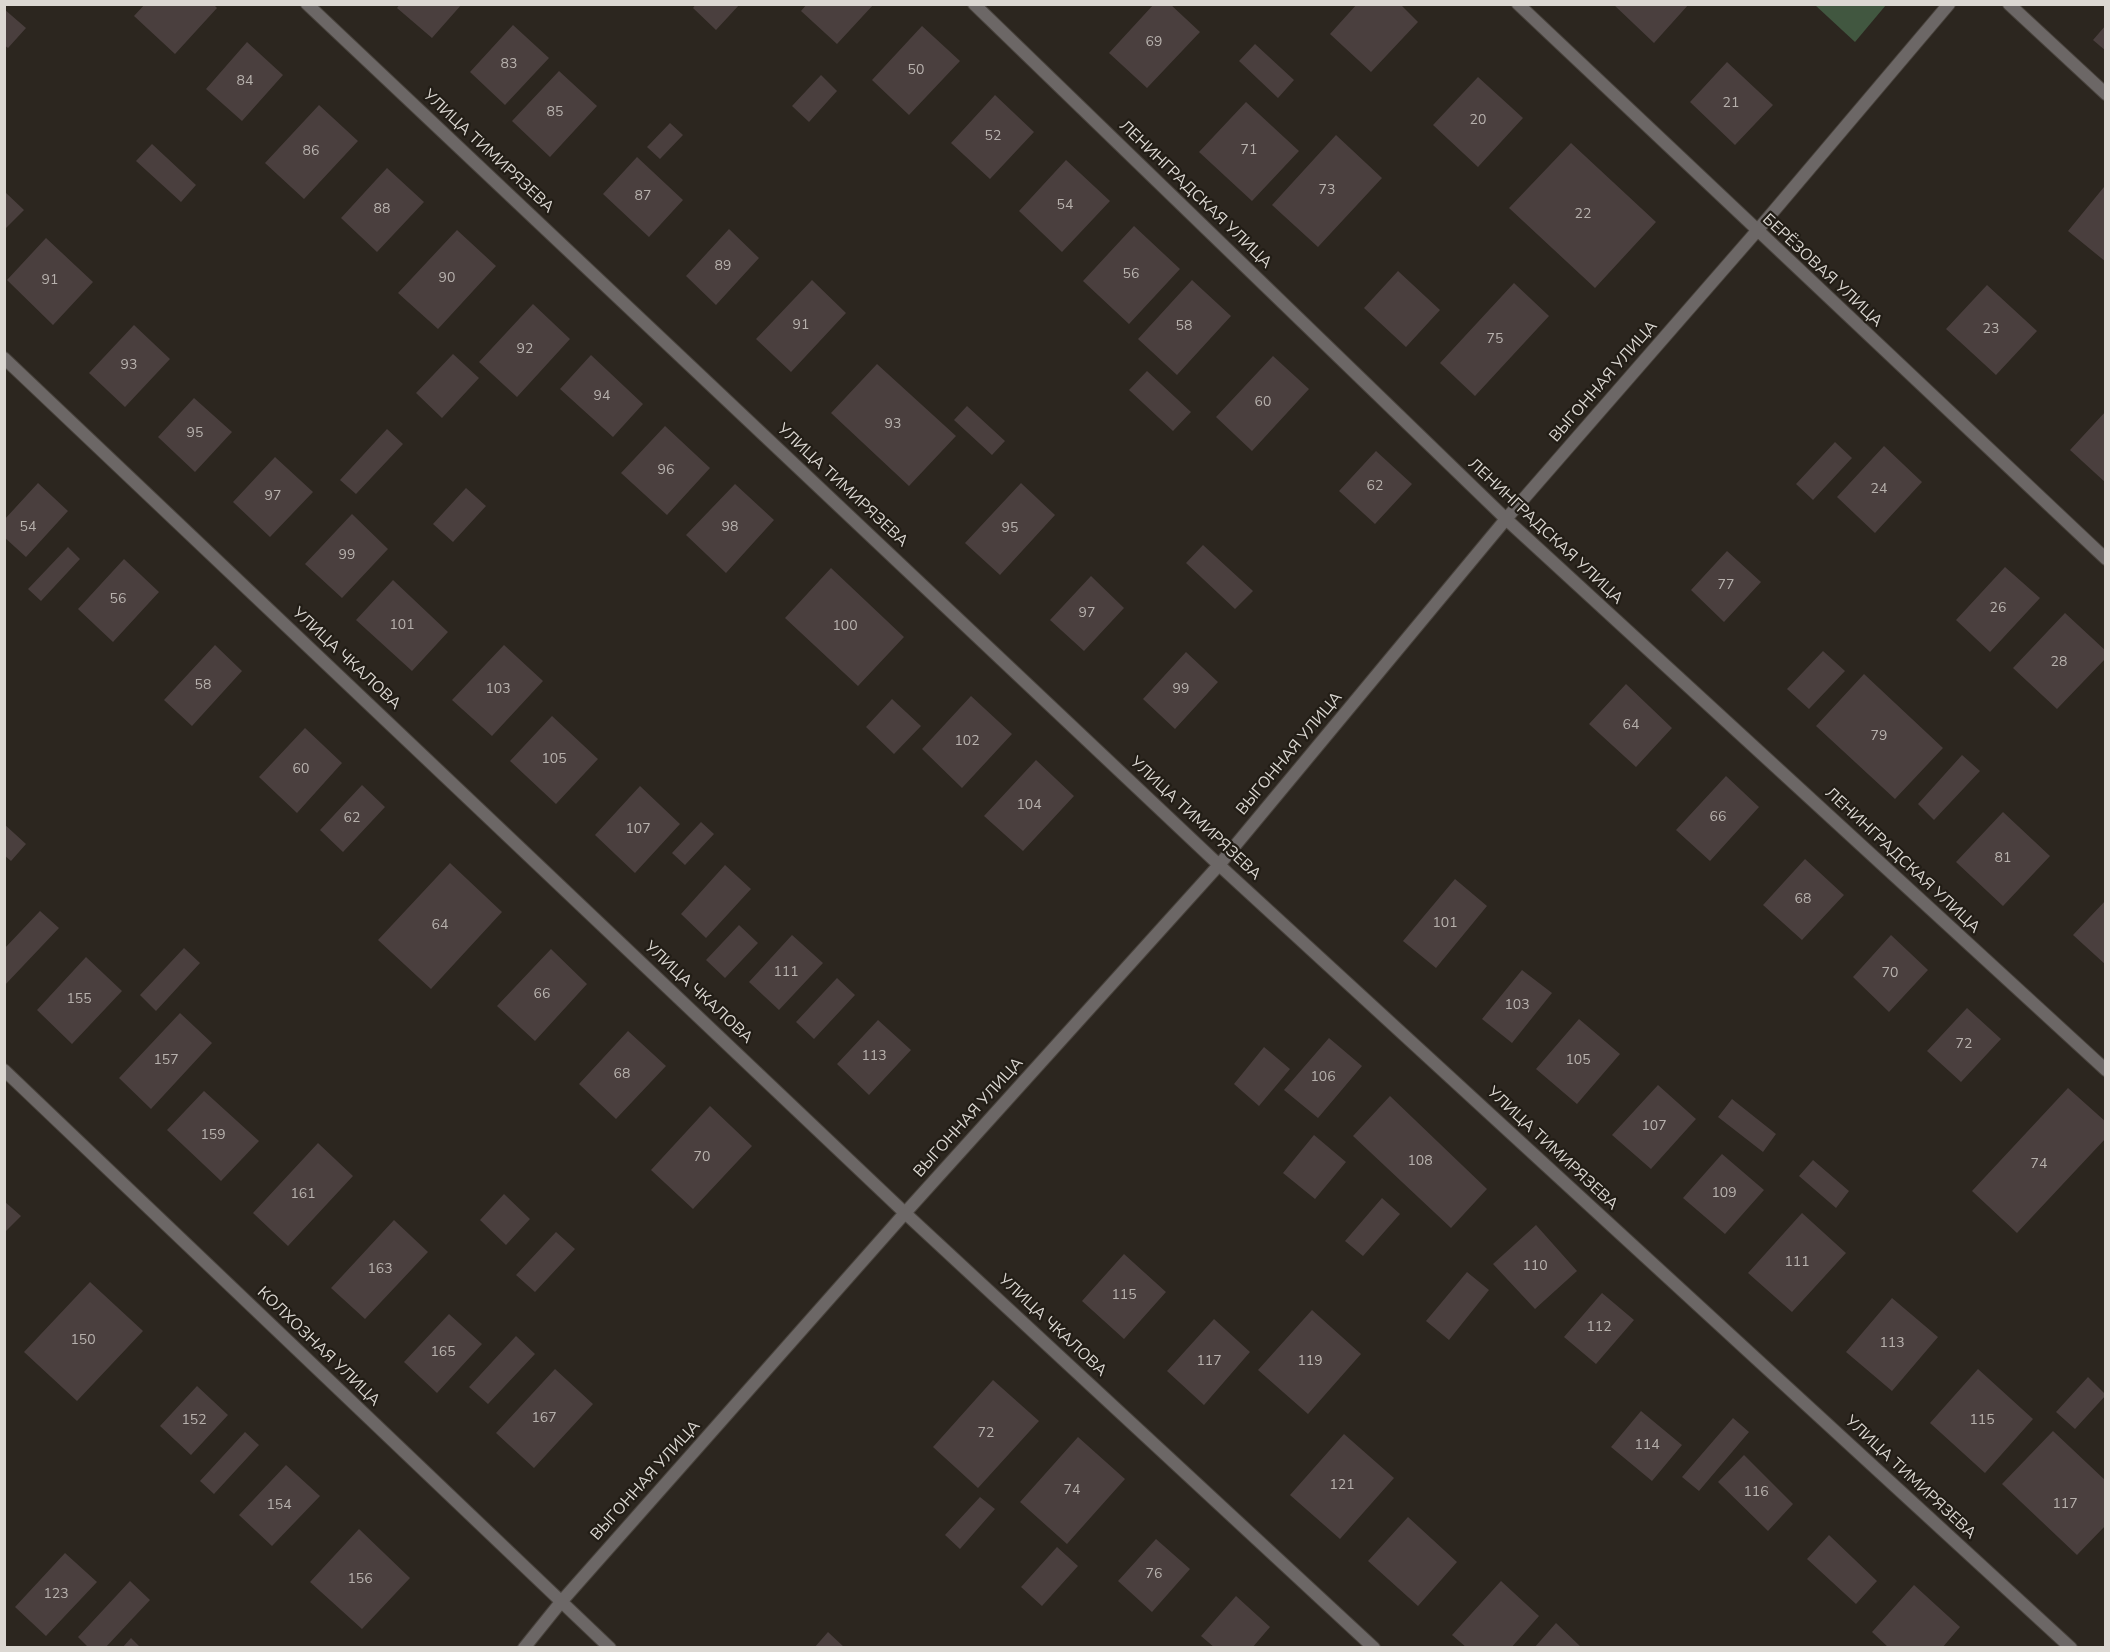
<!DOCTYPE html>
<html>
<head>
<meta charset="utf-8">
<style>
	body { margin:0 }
	#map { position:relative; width:2110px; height:1652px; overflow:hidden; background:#2c261f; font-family:"Nunito Sans",sans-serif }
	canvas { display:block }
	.frame { position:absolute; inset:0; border:6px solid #dbd7d2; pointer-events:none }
</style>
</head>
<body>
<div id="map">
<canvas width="2110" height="1652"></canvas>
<div class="frame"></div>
</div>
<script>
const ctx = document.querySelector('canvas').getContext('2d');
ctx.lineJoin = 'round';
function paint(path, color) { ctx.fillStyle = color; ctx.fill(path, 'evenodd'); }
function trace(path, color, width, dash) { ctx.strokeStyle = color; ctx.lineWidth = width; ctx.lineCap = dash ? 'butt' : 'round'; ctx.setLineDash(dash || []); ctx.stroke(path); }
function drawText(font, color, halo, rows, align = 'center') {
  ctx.font = font + ' "Nunito Sans",sans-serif'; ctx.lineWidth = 4.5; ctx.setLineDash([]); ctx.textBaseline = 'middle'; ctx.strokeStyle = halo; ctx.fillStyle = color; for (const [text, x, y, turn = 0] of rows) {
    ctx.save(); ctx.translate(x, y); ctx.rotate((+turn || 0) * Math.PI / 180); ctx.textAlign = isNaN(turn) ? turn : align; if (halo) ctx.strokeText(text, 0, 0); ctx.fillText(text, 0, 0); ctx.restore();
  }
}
paint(new Path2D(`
	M1815 5H1886L1855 42Z`), '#415740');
paint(new Path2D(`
	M145 4H213L217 8 175 54 134 16Z
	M400 4H462L432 38 397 8Z
	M696 4H740L716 30 693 8Z
	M807 4H874L837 44 801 11Z
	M1154 4H1170L1200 32 1147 88 1109 53Z
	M1357 4H1400L1418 22 1371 72 1330 34Z
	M1613 4H1689L1654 43Z
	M4 9 26 28 8 48 4 45Z
	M513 25 549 58 505 105 470 72Z
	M2106 25V51L2093 40Z
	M922 26 960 61 909 115 872 80Z
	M247 42 283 75 242 121 206 89Z
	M1255 44 1294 80 1278 98 1239 61Z
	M1727 62 1773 105 1735 145 1690 102Z
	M559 71 597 106 550 157 512 121Z
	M821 75 837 91 809 122 792 106Z
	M1478 77 1523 118 1478 167 1433 125Z
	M995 95 1034 132 990 179 951 143Z
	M1246 102 1299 151 1252 201 1199 152Z
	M319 105 358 141 304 199 265 163Z
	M670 123 683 135 660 159 647 147Z
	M1336 135 1382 178 1318 247 1272 205Z
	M1571 143 1656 222 1595 288 1509 208Z
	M152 144 196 185 181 202 136 161Z
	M637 157 683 200 649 237 603 194Z
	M1066 160 1110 201 1062 252 1019 211Z
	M387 168 424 202 377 252 341 218Z
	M2104 187 2106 188V262L2068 231Z
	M4 191 24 210 4 230Z
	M1134 226 1180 269 1129 324 1083 281Z
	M729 229 759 258 716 305 686 276Z
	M457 230 496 266 438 329 398 293Z
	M46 238 93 282 53 325 7 280Z
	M1398 271 1440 310 1406 347 1364 308Z
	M812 280 846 313 791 372 756 339Z
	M1192 280 1231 316 1177 375 1138 339Z
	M1514 283 1549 316 1475 396 1440 363Z
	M1987 285 2037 331 1996 375 1946 329Z
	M533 304 570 339 517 397 479 362Z
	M134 325 170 359 125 407 89 373Z
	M453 354 479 378 442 418 416 393Z
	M591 355 643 404 613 437 560 389Z
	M1273 356 1309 389 1252 451 1216 417Z
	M877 364 956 436 909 486 831 413Z
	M1147 371 1191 412 1173 431 1129 390Z
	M194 398 232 432 195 472 158 437Z
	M967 406 1005 441 992 455 954 420Z
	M2106 411V483L2070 450Z
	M665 426 710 468 667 515 621 473Z
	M387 429 403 444 356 494 340 480Z
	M1835 442 1852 458 1813 500 1796 484Z
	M1884 446 1922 482 1875 533 1837 497Z
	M1376 451 1412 484 1375 524 1339 491Z
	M275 457 313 492 270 537 233 502Z
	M38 483 68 511 26 557 4 537V520Z
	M1021 483 1055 515 1000 575 965 543Z
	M735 484 774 520 726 573 686 535Z
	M466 488 486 506 453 542 433 524Z
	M352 514 388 549 342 598 305 564Z
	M1203 545 1253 591 1235 609 1186 563Z
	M68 547 80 559 41 601 28 589Z
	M1727 551 1761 582 1724 622 1691 590Z
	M124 559 159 592 113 642 78 609Z
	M2005 567 2040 598 1990 652 1956 620Z
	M831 568 904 637 858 686 785 618Z
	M1091 576 1124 608 1084 651 1050 620Z
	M393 580 448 632 412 671 356 620Z
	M2065 613 2106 651V658L2057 709 2013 668Z
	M215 645 242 671 192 726 164 700Z
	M504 645 543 681 492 736 452 700Z
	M1823 651 1845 671 1809 709 1787 689Z
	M1186 652 1218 682 1175 729 1143 699Z
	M1864 674 1943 748 1895 799 1816 726Z
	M1626 684 1672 728 1636 767 1589 724Z
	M971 696 1012 734 962 788 922 749Z
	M892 699 921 726 894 754 866 727Z
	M552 716 598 759 556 804 510 761Z
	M305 728 342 763 297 813 259 777Z
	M1962 755 1980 771 1934 820 1918 804Z
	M1036 760 1074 796 1023 851 984 816Z
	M1726 776 1759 807 1710 861 1676 830Z
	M362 785 385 807 343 852 320 830Z
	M640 786 680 824 635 873 595 835Z
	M2003 812 2050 856 2003 906 1956 862Z
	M701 822 714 834 685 865 672 853Z
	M4 824 26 844 11 861 4 855Z
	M1805 859 1844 895 1802 940 1763 905Z
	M450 863 502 912 431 989 378 940Z
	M725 865 751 889 706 938 681 914Z
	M1455 879 1487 906 1436 968 1403 941Z
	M2106 900V965L2073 935Z
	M40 911 59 928 4 986V949Z
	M739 925 758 943 725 978 706 960Z
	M792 935 823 963 779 1010 749 982Z
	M1891 935 1928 970 1889 1012 1853 977Z
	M184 948 200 963 156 1011 140 995Z
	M551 949 587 984 535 1041 497 1006Z
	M86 957 122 991 72 1044 37 1010Z
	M1522 970 1552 993 1512 1043 1482 1019Z
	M837 978 855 995 814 1039 796 1022Z
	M1967 1008 2001 1039 1961 1082 1927 1051Z
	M180 1013 212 1043 151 1109 119 1078Z
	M1579 1019 1620 1054 1577 1104 1536 1069Z
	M878 1020 911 1050 869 1095 837 1064Z
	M628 1031 666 1066 616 1119 579 1084Z
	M1329 1038 1362 1066 1318 1118 1284 1090Z
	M1264 1047 1290 1069 1259 1106 1234 1084Z
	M1658 1085 1696 1119 1651 1169 1612 1135Z
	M2068 1088 2106 1122V1138L2017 1233 1972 1191Z
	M204 1091 259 1141 221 1181 167 1130Z
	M1390 1096 1487 1189 1451 1228 1353 1136Z
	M1732 1099 1776 1134 1763 1152 1718 1117Z
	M710 1106 752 1146 693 1209 651 1170Z
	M1314 1135 1346 1162 1315 1199 1283 1173Z
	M318 1143 353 1176 288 1246 253 1213Z
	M1722 1154 1764 1190 1725 1234 1683 1198Z
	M1813 1160 1849 1191 1836 1208 1799 1176Z
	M504 1194 530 1219 506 1245 480 1220Z
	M1382 1198 1400 1214 1363 1256 1345 1241Z
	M4 1201 21 1216 4 1233Z
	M1802 1213 1846 1253 1792 1312 1748 1273Z
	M394 1220 428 1252 365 1319 331 1288Z
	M1536 1225 1577 1271 1535 1309 1493 1264Z
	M556 1232 575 1249 535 1292 516 1275Z
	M1124 1254 1166 1292 1124 1339 1082 1301Z
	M1467 1272 1489 1290 1449 1340 1426 1321Z
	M90 1282 143 1331 77 1401 24 1352Z
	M1602 1293 1634 1320 1596 1364 1564 1337Z
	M1892 1298 1938 1337 1892 1391 1846 1352Z
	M1312 1310 1361 1354 1308 1414 1258 1370Z
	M449 1314 482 1344 437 1393 404 1362Z
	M1214 1319 1250 1352 1204 1405 1167 1371Z
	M516 1336 535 1354 488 1404 469 1387Z
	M555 1369 593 1404 534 1468 496 1433Z
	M1978 1369 2033 1419 1985 1473 1930 1423Z
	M2088 1377 2106 1395 2075 1429 2056 1412Z
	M993 1380 1039 1421 978 1488 933 1447Z
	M197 1386 228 1415 191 1455 160 1426Z
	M1641 1411 1682 1445 1652 1481 1611 1447Z
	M1733 1418 1749 1432 1699 1491 1682 1477Z
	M2053 1431 2106 1481V1525L2077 1555 2002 1484Z
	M245 1432 259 1445 214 1494 200 1481Z
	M1344 1434 1394 1478 1340 1539 1290 1495Z
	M1078 1437 1125 1479 1067 1544 1020 1502Z
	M1744 1455 1793 1504 1768 1531 1718 1482Z
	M286 1465 320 1496 272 1546 239 1515Z
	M980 1497 995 1509 960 1549 945 1535Z
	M1408 1517 1457 1562 1418 1606 1368 1561Z
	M359 1529 410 1578 362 1629 310 1582Z
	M1829 1535 1877 1581 1856 1604 1807 1559Z
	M1156 1539 1190 1569 1152 1612 1118 1581Z
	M1057 1547 1078 1566 1042 1606 1021 1587Z
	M65 1553 97 1582 46 1636 15 1607Z
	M130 1581 150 1600 105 1648H89L78 1637Z
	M1501 1581 1539 1616 1511 1648H1467L1452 1635Z
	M1914 1585 1960 1627 1942 1648H1889L1872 1632Z
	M1236 1596 1270 1627 1252 1648H1215L1201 1636Z
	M1556 1623 1582 1648H1534Z
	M828 1632 845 1648H814Z
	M131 1638 141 1648H122Z`), '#4a3f3e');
const street = new Path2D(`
	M307 4 1219 865 2071 1648
	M974 4 1506 519 2106 1070
	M1518 4 2106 559
	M2009 4 2106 94
	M4 358 905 1213 1374 1648
	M4 1070 610 1648
	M524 1648 561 1602 905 1213 1219 865 1506 519 1756 232 1949 4`);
trace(street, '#48423c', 14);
trace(street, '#6c6766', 12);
drawText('14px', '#b7b1ad', null, [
	["69",1154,43],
	["83",509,65],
	["50",916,71],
	["84",245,82],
	["21",1731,104],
	["85",555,113],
	["20",1478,121],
	["52",993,137],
	["71",1249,151],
	["86",311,152],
	["73",1327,191],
	["87",643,197],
	["54",1065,206],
	["88",382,210],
	["22",1583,215],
	["89",723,267],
	["56",1131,275],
	["90",447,279],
	["91",50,281],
	["91",801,326],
	["58",1184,327],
	["23",1991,330],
	["75",1495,340],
	["92",525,350],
	["93",129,366],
	["94",602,397],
	["60",1263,403],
	["93",893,425],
	["95",195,434],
	["96",666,471],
	["62",1375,487],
	["24",1879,490],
	["97",273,497],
	["54",28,528],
	["98",730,528],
	["95",1010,529],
	["99",347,556],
	["77",1726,586],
	["56",118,600],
	["26",1998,609],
	["97",1087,614],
	["101",402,626],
	["100",845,627],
	["28",2059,663],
	["58",203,686],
	["103",498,690],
	["99",1181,690],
	["64",1631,726],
	["79",1879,737],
	["102",967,742],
	["105",554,760],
	["60",301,770],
	["104",1029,806],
	["66",1718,818],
	["62",352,819],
	["107",638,830],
	["81",2003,859],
	["68",1803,900],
	["101",1445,924],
	["64",440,926],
	["111",786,973],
	["70",1890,974],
	["66",542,995],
	["155",79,1000],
	["103",1517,1006],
	["72",1964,1045],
	["113",874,1057],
	["157",166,1061],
	["105",1578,1061],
	["68",622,1075],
	["106",1323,1078],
	["107",1654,1127],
	["159",213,1136],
	["70",702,1158],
	["108",1420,1162],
	["74",2039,1165],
	["109",1724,1194],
	["161",303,1195],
	["111",1797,1263],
	["110",1535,1267],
	["163",380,1270],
	["115",1124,1296],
	["112",1599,1328],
	["150",83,1341],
	["113",1892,1344],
	["165",443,1353],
	["117",1209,1362],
	["119",1310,1362],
	["167",544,1419],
	["152",194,1421],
	["115",1982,1421],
	["72",986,1434],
	["114",1647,1446],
	["121",1342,1486],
	["74",1072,1491],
	["116",1756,1493],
	["117",2065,1505],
	["154",279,1506],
	["76",1154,1575],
	["156",360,1580],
	["123",56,1595]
]);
drawText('16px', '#dbd7d2', '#221d16', [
	["УЛИЦА ТИМИРЯЗЕВА",488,152,43],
	["ЛЕНИНГРАДСКАЯ УЛИЦА",1195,195,44],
	["БЕРЁЗОВАЯ УЛИЦА",1822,271,43],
	["ВЫГОННАЯ УЛИЦА",1604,382,-49],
	["УЛИЦА ТИМИРЯЗЕВА",842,486,43],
	["ЛЕНИНГРАДСКАЯ УЛИЦА",1545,532,43],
	["УЛИЦА ЧКАЛОВА",346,659,43],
	["ВЫГОННАЯ УЛИЦА",1290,754,-50],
	["УЛИЦА ТИМИРЯЗЕВА",1195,819,43],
	["ЛЕНИНГРАДСКАЯ УЛИЦА",1902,861,43],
	["УЛИЦА ЧКАЛОВА",698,993,43],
	["ВЫГОННАЯ УЛИЦА",969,1118,-48],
	["УЛИЦА ТИМИРЯЗЕВА",1552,1149,43],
	["УЛИЦА ЧКАЛОВА",1052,1326,43],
	["КОЛХОЗНАЯ УЛИЦА",318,1347,44],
	["УЛИЦА ТИМИРЯЗЕВА",1910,1478,43],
	["ВЫГОННАЯ УЛИЦА",646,1481,-48]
]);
</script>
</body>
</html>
